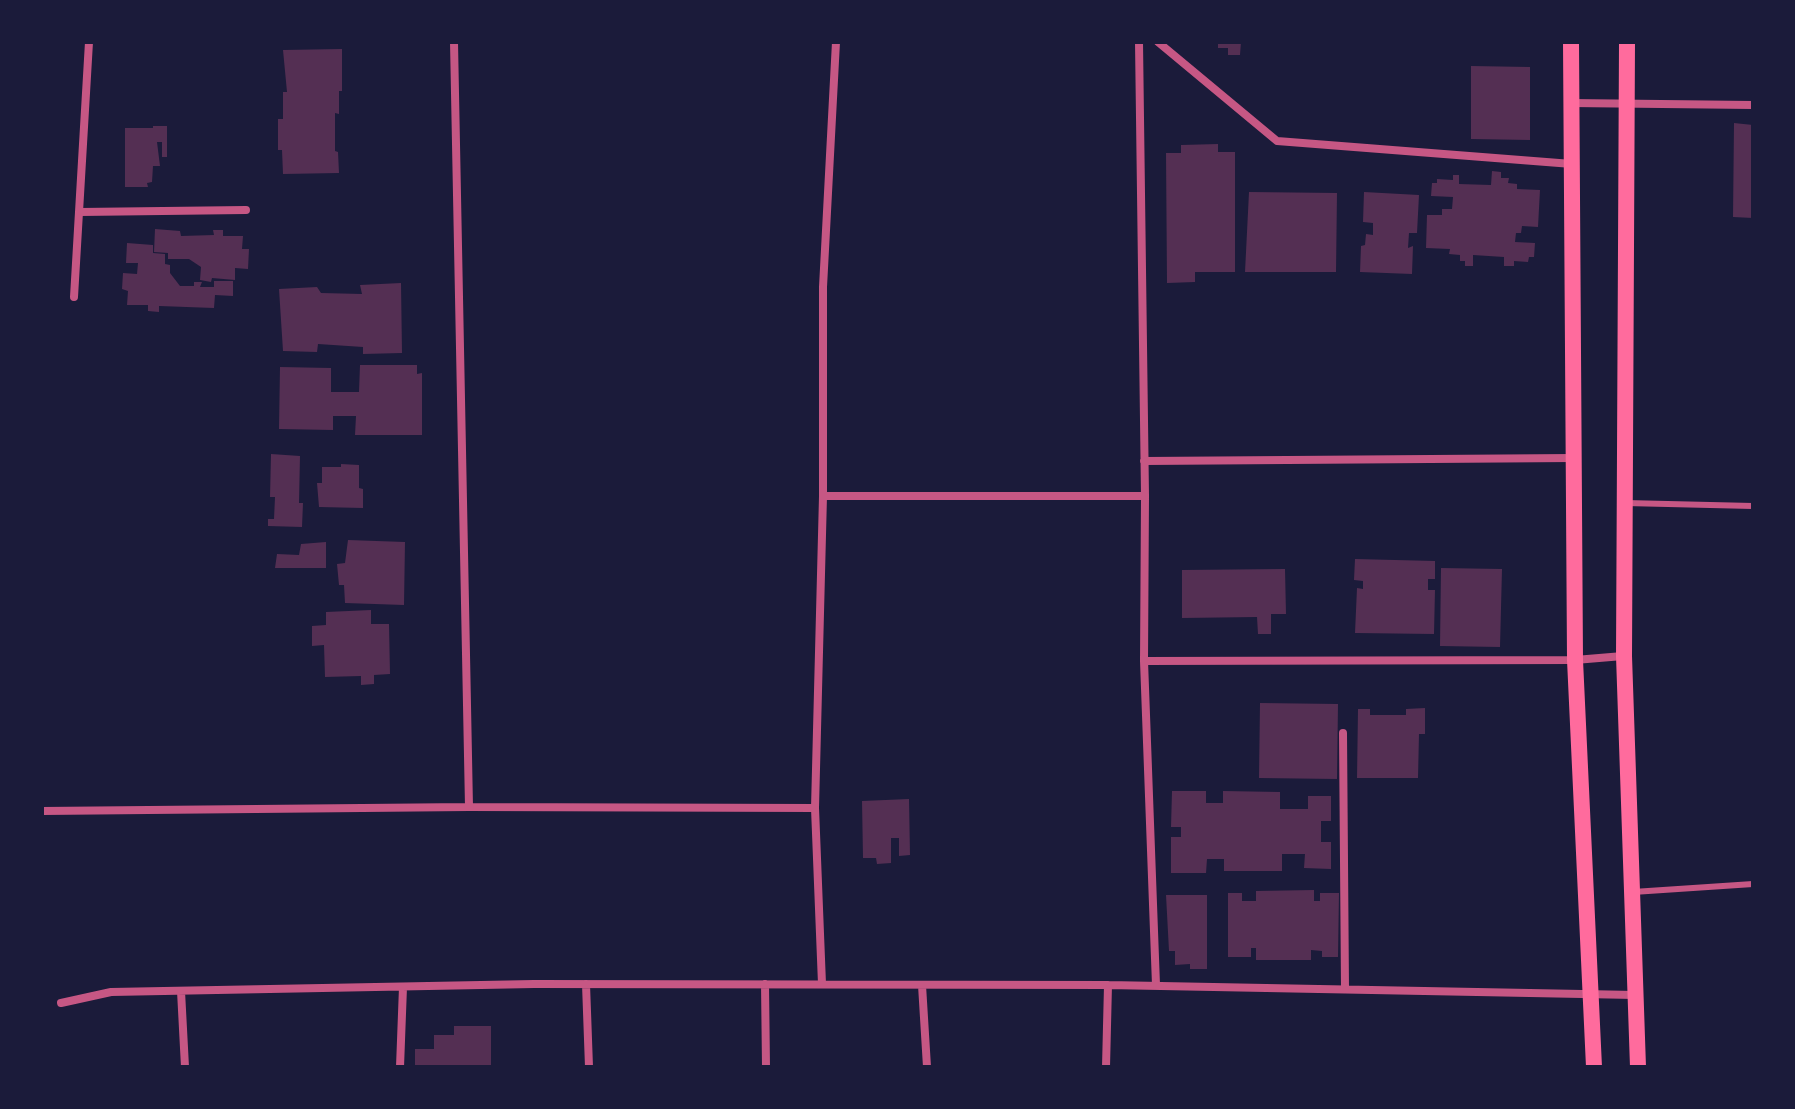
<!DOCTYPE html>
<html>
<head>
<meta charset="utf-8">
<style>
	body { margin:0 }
	#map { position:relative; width:1795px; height:1109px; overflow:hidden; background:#1b1b3a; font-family:Barlow,sans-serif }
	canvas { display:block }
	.frame { position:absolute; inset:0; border:44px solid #1b1b3a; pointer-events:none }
</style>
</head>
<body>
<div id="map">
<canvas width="1795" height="1109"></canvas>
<div class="frame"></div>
</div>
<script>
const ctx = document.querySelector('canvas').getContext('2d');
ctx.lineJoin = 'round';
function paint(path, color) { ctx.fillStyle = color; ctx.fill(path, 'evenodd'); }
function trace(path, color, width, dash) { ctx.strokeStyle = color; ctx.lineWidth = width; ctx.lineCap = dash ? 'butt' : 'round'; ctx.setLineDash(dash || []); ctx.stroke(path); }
paint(new Path2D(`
	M1218 42H1241L1240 55H1228V48H1218Z
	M342 49V91H339V114L335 113V151L338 152 339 173 283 174 282 150H278V119H283V92H287L283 50Z
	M1471 66 1530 67V140L1471 139Z
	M1734 123 1753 125V218L1733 217Z
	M153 126H167V157H162V142H157L160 166H153L152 182 147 183 148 187H125V128H153Z
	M1218 144V152H1235V272H1195V282L1167 283 1166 153H1181V145Z
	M1492 171 1501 172V178H1509L1508 183 1517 184V189L1540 190 1538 227 1522 226 1521 233H1516L1515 242 1535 243 1534 257H1529L1528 262 1514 261V266H1504V257L1473 255V266H1465V261H1460V255L1449 254 1450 249 1426 248 1427 215H1442V209H1452L1453 197 1431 196 1432 183H1437V179L1453 180V175H1459V184L1491 185Z
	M1249 192 1337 193 1336 272H1245Z
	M1364 192 1419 195 1417 233H1409L1408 248 1413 246 1412 274 1360 272 1361 246 1365 245 1366 234 1373 235V223L1363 222Z
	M155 229 180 231 181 236 214 235 213 230H223V236H243L242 249H249L248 269 235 268V280L212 278 211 282 200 280 201 267 189 259H168V253L154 252Z
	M127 243 153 245V253L165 254V264L170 265V273L180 286H194V282H202L200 287H214V281H233V296L215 295 214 308 159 306V312L148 311V305H127L128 291 122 289 123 273 137 274 138 263H126Z
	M401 283 402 353 363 354V347L318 344 317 352 283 351 279 289 317 287 321 293 362 294 360 285Z
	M360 365H417V374L422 373V435H355L356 416H333V430L279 429 280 367 331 368V392H359Z
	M271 454 300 456 299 503H303L302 527 268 526V519H274L275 497H270Z
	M341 464 359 465V488L363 489V508L319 507 317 483H322V467H341Z
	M348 540 405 542 404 605 345 603 344 585H339L337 564 345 563Z
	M326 542V568H275L277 554 299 555 301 544Z
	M1355 559 1435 561V579H1428V590H1435L1434 634 1355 633 1357 588 1363 589V581L1354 580Z
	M1441 568 1502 569 1500 647 1440 646Z
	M1285 569 1286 614H1271V634H1258L1257 617 1182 618V570Z
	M371 610V624H389L390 674 374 675V684L361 685V676L325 677 324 645 312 646V626L326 625V612Z
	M1260 703 1338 704 1337 779 1259 778Z
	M1425 708V734H1419L1418 778H1357L1358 709H1370V715H1406V709Z
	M1172 791H1206V803H1223V791L1280 792V809H1308V796H1331V821H1321V842H1331V869L1304 868 1305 854H1282V871H1224V859H1207L1206 873H1171V837H1181V827H1171Z
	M909 799 910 855 899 856V838H891V863L877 864 876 858H863L862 801Z
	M1314 890V901H1320V893H1339L1338 957H1322V951L1311 950V960H1256V948H1251V957H1228V893H1242V901H1256V891Z
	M1166 895H1207V969H1190V964L1175 965V951H1169Z
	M454 1026H491V1067H415V1049H434V1035H454Z`), '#542f53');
trace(new Path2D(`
	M1625 503 1753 506
	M1633 892 1753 884`), '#c65784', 6);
trace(new Path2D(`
	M454 42 469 807
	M1139 42 1145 496 1144 661 1156 985
	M1158 42 1277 141 1572 164
	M1570 103 1753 105
	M80 212 246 210
	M74 297 89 42
	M1144 461 1573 458
	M823 496H1145
	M1144 661 1575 660 1623 656
	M1343 733 1345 989
	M42 811 469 807 815 808
	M586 984 589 1067
	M765 984 766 1067
	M822 984 815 808 823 496V287L836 42
	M922 985 927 1067
	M181 991 185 1067
	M61 1003 111 992 534 984 1108 985 1635 995
	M400 1067 403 987
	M1106 1067 1108 985`), '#c65784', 8);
trace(new Path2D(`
	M1571 42 1575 660 1594 1067
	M1627 42 1624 656 1638 1067`), '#ff6b9d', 16);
</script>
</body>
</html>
